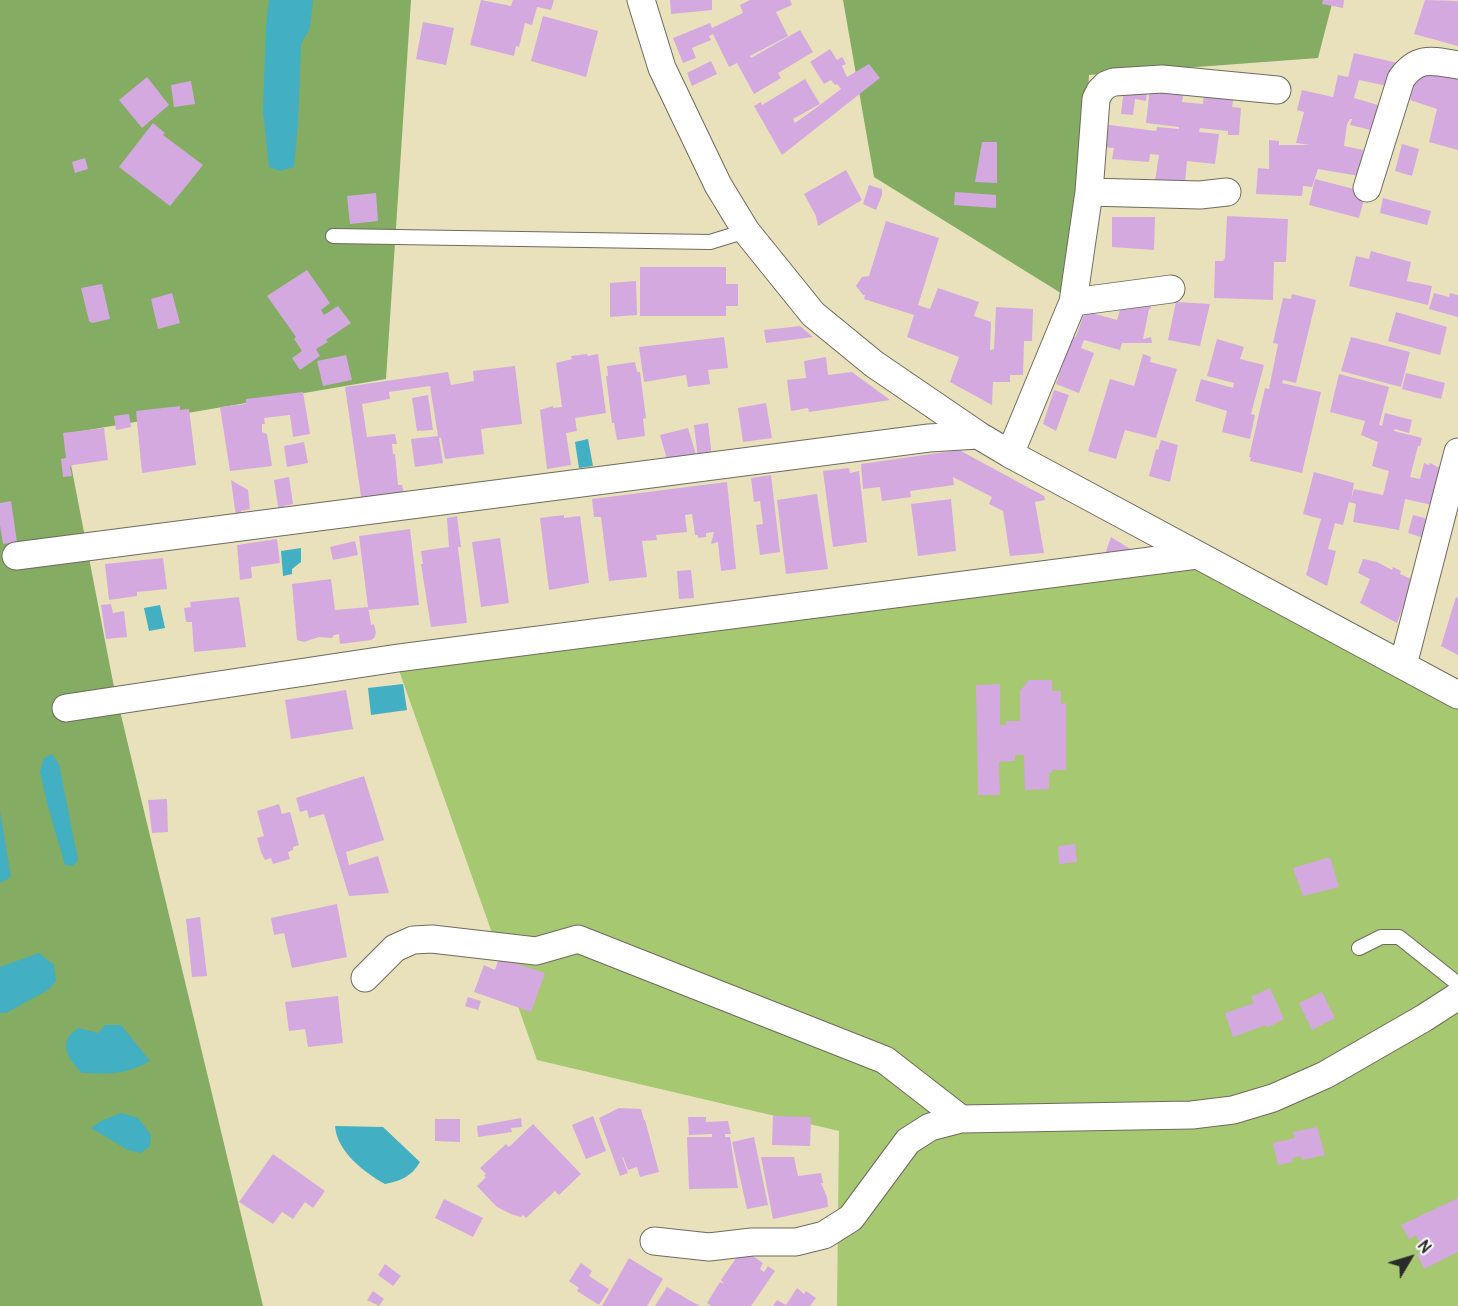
<!DOCTYPE html>
<html>
<head>
<meta charset="utf-8">
<style>
	body { margin:0 }
	#map { position:relative; width:1458px; height:1306px; overflow:hidden; background:#e9e1bc; font-family:Pangolin,sans-serif }
	canvas { display:block }
	.north { position:absolute; left:1380px; top:1228px; width:60px; height:60px; -webkit-text-stroke:4px #fff; paint-order:stroke; rotate:52deg; font-size:16px; font-weight:700; line-height:24px; text-align:center; color:#2b2b2b }
	.north::after { content:''; display:block; margin:auto; width:21px; height:27px; background:#2b2b2b; clip-path:polygon(50% 0,100% 100%,50% 72%,0 100%) }
</style>
</head>
<body>
<div id="map">
<canvas width="1458" height="1306"></canvas>
<div class="north">N</div>
</div>
<script>
const ctx = document.querySelector('canvas').getContext('2d');
ctx.lineJoin = 'round';
function paint(path, color) { ctx.fillStyle = color; ctx.fill(path, 'evenodd'); }
function trace(path, color, width, dash) { ctx.strokeStyle = color; ctx.lineWidth = width; ctx.lineCap = dash ? 'butt' : 'round'; ctx.setLineDash(dash || []); ctx.stroke(path); }
paint(new Path2D(`
	M1187 557 1458 701V1306H837L839 1131 537 1060 396 662Z`), '#a5c871');
paint(new Path2D(`
	M0 0H411L386 379 65 434 113 682 263 1306H0Z
	M843 0H1333L1318 58 1089 75 1072 300 874 177Z`), '#84ac63');
paint(new Path2D(`
	M269 0H313L310 28 301 44 298 124 294 167 280 171 269 167 263 111 266 26Z
	M588 439 593 466 579 468 575 442Z
	M301 548V562L292 569V574L283 576 281 551Z
	M160 605 165 628 149 631 144 608Z
	M403 684 407 710 371 715 368 688Z
	M52 754 59 764 78 860 73 866 65 865 47 803 40 772 44 758Z
	M0 811 11 877 0 883Z
	M39 953 54 965 56 981 48 990 6 1013H0V967Z
	M105 1025H121L150 1061C125 1075 110 1074 82 1073 68 1059 56 1041 79 1028L98 1033Z
	M121 1113 138 1118 151 1135 150 1146 141 1153 128 1150 91 1128 101 1121Z
	M335 1126 383 1127 420 1162C412 1176 401 1181 385 1184 364 1172 337 1152 335 1126Z`), '#43afc2');
paint(new Path2D(`
	M481 0 511 6 513 0H554L551 10 537 7 532 25 525 23 519 47 516 46 514 56 470 45Z
	M670 0H712V10L671 14Z
	M750 0H790L792 5 776 12 788 36 750 56 751 58 800 30 813 52 778 73 781 78 754 94 737 63 729 67 713 34 709 36 711 40 692 48 696 58 683 63 673 38 710 23 712 28 743 13 740 5Z
	M1323 0H1344L1343 8 1322 4Z
	M1425 0 1458 1V46L1414 34Z
	M543 16 598 31 586 77 531 61Z
	M423 22 454 28 446 65 416 59Z
	M830 49 837 60 842 57 846 64 842 66 847 77 869 64 880 78 782 155 754 106 761 102 762 105 805 79 820 104 793 119 795 123 816 108 841 89 837 84 835 85 831 80 824 84 810 62Z
	M1354 53 1398 63 1392 87 1359 80 1354 98 1385 107 1379 132 1350 125 1352 119H1350L1347 124 1344 146 1363 150 1359 176 1318 169 1312 187 1303 186 1302 196 1256 194 1258 168 1269 169V140L1279 141V145H1310L1296 143 1304 112 1297 110 1302 90 1333 97 1338 75 1348 77Z
	M711 61 717 74 692 86 687 73Z
	M1429 69 1458 76V150L1429 142 1437 109 1410 100 1416 77Z
	M147 77 169 105 142 128 119 100Z
	M191 81 195 104 174 107 171 85Z
	M1124 88 1147 91 1146 101 1135 99 1133 115 1121 114Z
	M1150 88 1184 91 1182 102 1203 104 1204 93 1234 96 1232 107 1241 108 1239 135H1228V131L1200 128 1199 132 1219 134 1215 164 1187 161 1185 183 1155 181 1159 155 1150 154 1149 162 1112 159 1114 148 1101 147 1102 124 1156 131 1157 127 1179 129V127L1146 123Z
	M153 123 165 133 163 135 203 165 170 206 119 167Z
	M982 142H997V183L975 182Z
	M1402 144 1419 149 1412 176 1395 171Z
	M85 158 88 169 75 173 72 162Z
	M846 170 862 200 818 226 816 216 804 194Z
	M1315 179 1366 192 1359 218 1309 205Z
	M869 185 882 189V195L876 210 863 204Z
	M955 192 996 195V208L954 205Z
	M376 193 378 221 350 224 347 196Z
	M1383 198 1431 211 1427 225 1380 213Z
	M1227 216 1288 219 1286 262H1274L1273 300 1214 298 1215 261H1223L1225 258Z
	M1112 217H1155L1154 250 1112 247Z
	M886 221 939 238 918 305 930 309 938 288 979 302 974 316 991 322 990 350 994 349 996 307 1033 309 1032 341H1024L1023 375H1010V382H993L992 405 950 382 959 357 907 337 914 315 864 299 865 295H863L856 286 862 277 869 276Z
	M1371 251 1411 262 1407 281 1432 286 1428 305 1349 286 1356 256 1369 259Z
	M640 267H726V284H738V306H726V316H640Z
	M307 270 330 303 321 310 324 315 338 306 351 323 326 340 328 342 316 349 320 356 300 370 292 358 302 351 294 339 296 337 267 296Z
	M636 281 637 315 610 317V283Z
	M102 284 110 319 92 323 89 321 81 288Z
	M172 293 180 323 158 329 151 299Z
	M1434 293 1449 297 1450 293 1458 295V317L1429 309Z
	M1292 294 1316 300 1296 383 1283 380 1282 383 1321 392 1302 473 1250 461 1251 457H1249L1265 388 1269 389 1278 344 1273 343 1283 298 1291 299Z
	M1150 299 1151 308 1149 309 1143 339 1151 337 1152 343H1122L1120 350 1084 340 1081 348 1094 353 1079 393 1056 384 1072 336 1076 337 1085 311 1117 320 1122 303Z
	M1176 302 1210 304 1200 346 1168 340Z
	M1396 312 1447 327 1440 355 1388 341Z
	M800 326 813 337 766 343 764 330Z
	M724 337 728 368 708 370 710 384 688 387 686 375 644 382 639 347Z
	M1351 337 1410 352 1401 387 1341 371Z
	M1217 339 1244 347 1240 359 1264 365 1251 414 1255 415 1250 439 1222 432 1227 411 1195 401 1201 379 1233 388 1234 383 1207 376Z
	M587 354 588 356 598 354 606 413 575 418 577 431 566 433 571 465 547 469 540 410 553 406V408L562 407 556 363 572 359 571 356Z
	M1143 354 1151 357 1150 362 1177 369 1156 438 1125 430 1116 459 1088 451 1110 379 1134 386Z
	M346 355 352 380 323 386 317 361Z
	M826 357 828 375 852 372 890 400 809 412 808 408 791 411 787 380 806 378 804 361Z
	M635 362 637 372H640L646 418 643 419 645 436 617 440 614 423H612L606 376H608L607 366Z
	M515 366 522 424 481 429 484 454 445 459 441 438H439L443 463 415 467 411 439 438 436 430 386 389 392 390 399 362 404 367 437 395 434 397 444H392L393 454H395L398 485H402L405 498 362 503 345 387 448 372 451 385 474 381 473 371Z
	M1406 373 1445 383 1441 399 1402 389Z
	M1339 374 1389 387 1379 425 1382 426 1385 413 1412 420 1409 433 1395 429 1394 431 1422 438 1420 446H1418L1410 477 1420 479 1424 463 1429 465 1430 463 1440 468 1432 505 1405 499 1399 530 1353 522 1356 504 1349 502 1343 525 1335 523 1328 549 1336 551 1327 586 1306 575 1321 519 1303 514 1314 472 1354 483 1351 500 1354 489 1383 495 1389 471 1372 466 1378 442 1361 435 1365 421 1330 412Z
	M1054 390 1069 395 1056 431 1043 424Z
	M303 392 310 434 293 437 290 415 264 418 265 424H262V432L267 434 272 466 230 471 220 407 246 404V399Z
	M428 395 433 430 417 431 412 398Z
	M766 403 772 438 743 442 738 408Z
	M180 406V410L189 409 196 465 142 473 136 411Z
	M129 414 131 427 116 430 114 416Z
	M708 423 712 457 698 459 694 425Z
	M104 428 108 460 73 465 70 467 72 476 63 477 61 459 66 458 63 433Z
	M688 428 697 458 669 466 660 435Z
	M1161 440 1178 445 1170 482 1149 476 1156 449 1158 450Z
	M304 442 308 463 287 467 284 446Z
	M959 450 1044 496 1045 500 1035 502 1044 553 1010 556 1003 511 989 504 992 497 953 477 954 485 910 491 911 497 882 501 880 487 863 489 861 464Z
	M849 468 850 473 859 471 867 542 833 547 823 471Z
	M771 475 780 552 760 555 756 525 763 524 760 501 754 502 751 478Z
	M289 477 293 504 284 506 285 511 279 512 274 480Z
	M231 480 248 490 250 509 241 511 242 516 236 517Z
	M727 482 736 569 721 571 718 542 711 544 714 532 706 533V537L699 538 697 535H695L692 514 685 515 687 532 656 535 657 540 642 541 647 577 609 581 601 517H594L592 499Z
	M817 494 828 569 786 574 777 500Z
	M951 499 956 551 918 556 911 504Z
	M11 501 17 542 3 544 0 525V503Z
	M564 515V518L580 516 589 583 549 590 540 518Z
	M1413 515 1432 520 1427 539 1408 533Z
	M457 516 461 547H458L467 623 431 627 421 564H423L421 551 449 547 447 518Z
	M410 529 419 605 367 610 369 611 371 625 374 624 376 633 374 638 371 640 340 644 339 634 334 635 332 638 319 637 304 642 297 640 292 584 331 579 335 610 368 607 359 536Z
	M1111 537 1135 552 1105 554Z
	M500 538 509 603 481 607 472 542Z
	M277 539 280 563 251 567 252 578 240 580 237 545Z
	M355 541 358 555 333 560 330 547Z
	M163 558 167 589 137 592V596L109 600 105 564Z
	M1363 559 1377 562 1392 570 1393 567 1401 571 1400 574 1413 580 1397 623 1360 603 1370 579 1358 573Z
	M691 570 694 598 679 599 677 571Z
	M239 597 246 647 194 652 192 622H186L184 608 191 607 190 602Z
	M1456 597 1458 598V655L1441 646Z
	M111 604 113 613 124 611 127 637 106 639 101 605Z
	M1029 680H1052V691H1061V704L1066 703V770H1052V773H1049V789L1025 790 1024 755H1015V761L999 762 1000 795H978L976 685 1000 684V725H1006V721H1020V691Z
	M346 690 353 729 291 739 285 700Z
	M364 776 384 840 346 852 349 865 378 856 389 893 349 896 324 814 309 818 307 810 300 812 296 798Z
	M167 799 168 832 152 833 148 800Z
	M279 804 282 814 290 812 299 845 293 847V850L288 852 290 859 273 864 271 858 265 860 261 852 257 838 264 836 257 811Z
	M1075 844 1077 862 1059 864 1058 846Z
	M1330 857 1339 887 1303 896 1293 868Z
	M337 904 347 957 292 968 284 933 274 935 271 918Z
	M200 917 207 976 192 977 186 919Z
	M499 958 545 973 531 1012 474 992 484 965 495 970Z
	M1270 988 1284 1019 1267 1028 1266 1025 1233 1037 1225 1013 1254 1003 1251 997Z
	M1322 992 1335 1018 1312 1030 1299 1003Z
	M338 996 343 1043 308 1047 305 1029 289 1031 285 1002Z
	M468 997 481 1001 478 1010 465 1006Z
	M619 1108 641 1109 644 1120H645L659 1172 640 1177 637 1167 628 1170 623 1157H622L628 1173 620 1176 599 1118Z
	M593 1116 606 1151 586 1159 572 1125Z
	M773 1116 811 1117 810 1146 772 1145Z
	M688 1117H706V1122L728 1121 731 1134H725V1137H730L738 1188 689 1189 687 1137H712V1134L689 1135Z
	M521 1118 522 1127 511 1128 512 1132 478 1137 477 1126Z
	M435 1119H460V1142L435 1141Z
	M533 1124 581 1174 559 1195 555 1191 526 1218 523 1215 521 1217 511 1214 497 1207 477 1186 486 1177 484 1176 486 1174 480 1168 506 1144 509 1147Z
	M1317 1127 1325 1155 1302 1160 1301 1156 1292 1158 1293 1162 1278 1165 1273 1143 1295 1138 1293 1132Z
	M754 1137 768 1205 747 1209 732 1142Z
	M273 1154 325 1191 313 1208 305 1202 293 1219 282 1212 273 1224 239 1202Z
	M761 1157H794L798 1176 821 1173 823 1183H821L827 1197 828 1207 773 1219Z
	M1458 1198V1252L1424 1269 1417 1254 1424 1251 1416 1235 1409 1239 1401 1225Z
	M444 1199 483 1218 473 1237 435 1218Z
	M744 1250 763 1263 760 1269 764 1272 768 1266 775 1271 751 1306H711L707 1303 720 1282 724 1284 721 1280 741 1251Z
	M629 1258 663 1279 647 1306H602Z
	M581 1263 592 1271 589 1276 609 1289 599 1305 577 1291 579 1288 569 1281Z
	M385 1264 401 1276 393 1286 378 1275Z
	M667 1287 689 1300 700 1306H655Z
	M797 1288 804 1294 806 1291 816 1298 810 1306H773L777 1300 786 1305Z
	M373 1291 384 1299 379 1306 367 1300Z`), '#d4a9e0');
const service = new Path2D(`
	M333 236 710 242 746 231
	M1359 948 1381 937H1399L1458 984`);
const minor = new Path2D(`
	M641 0 662 68 718 185 746 231 813 314 874 364 978 435 1010 454 1458 695
	M1367 188 1401 79C1418 55 1433 61 1458 65
	M1089 192 1200 195 1227 192
	M1073 302 1171 289
	M1010 454 1073 302 1089 192 1096 99 1100 91 1106 85 1114 82 1162 79 1277 90
	M16 556 929 438 978 435
	M1403 665 1458 452
	M66 708 398 658 1197 555
	M365 978 395 948 413 940 432 939 536 951 578 939 885 1060 961 1119
	M654 1241 709 1247 752 1242H796L824 1235 851 1218 908 1141 930 1127 961 1119 1192 1115 1233 1110 1273 1098 1325 1075 1424 1018 1458 996`);
trace(service, '#6e6b5e', 16);
trace(minor, '#6e6b5e', 29);
trace(service, '#fff', 14);
trace(minor, '#fff', 27);
</script>
</body>
</html>
